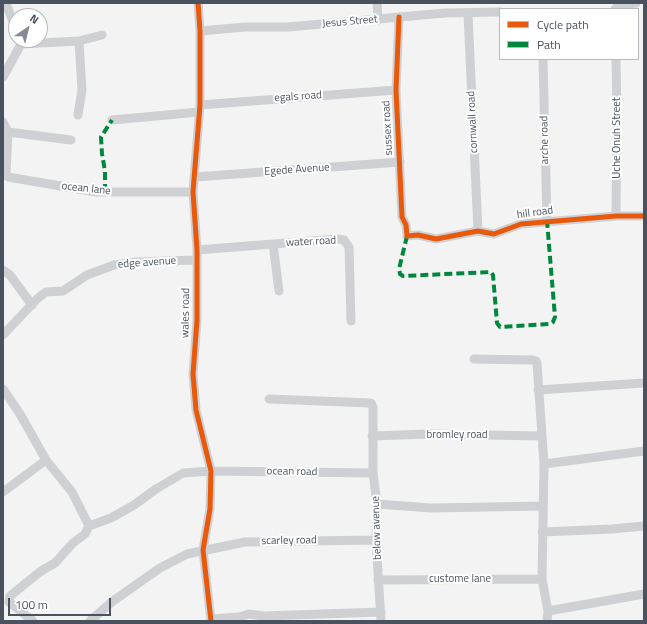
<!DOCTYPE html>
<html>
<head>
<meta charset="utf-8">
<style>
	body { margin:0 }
	#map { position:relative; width:647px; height:624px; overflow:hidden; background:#f3f3f3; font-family:"Titillium Web",sans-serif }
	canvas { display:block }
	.frame { position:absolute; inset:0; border:4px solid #4a525f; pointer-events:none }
	.legend { position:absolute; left:499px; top:8px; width:140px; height:52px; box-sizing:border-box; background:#fff; border:1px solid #b7babf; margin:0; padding:5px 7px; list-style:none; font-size:12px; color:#4a525f }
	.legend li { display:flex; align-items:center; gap:8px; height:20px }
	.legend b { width:20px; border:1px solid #b7babf }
	.north { position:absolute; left:8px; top:8px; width:40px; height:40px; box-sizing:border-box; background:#fff; border:1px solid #b7babf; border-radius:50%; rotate:35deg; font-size:11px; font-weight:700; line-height:16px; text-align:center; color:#4a525f }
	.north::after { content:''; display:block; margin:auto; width:14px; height:18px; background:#858a93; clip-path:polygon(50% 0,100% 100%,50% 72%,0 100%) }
	.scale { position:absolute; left:8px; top:598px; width:103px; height:18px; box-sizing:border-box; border:2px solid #4a525f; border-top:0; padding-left:5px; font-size:12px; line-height:14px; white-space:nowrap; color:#4a525f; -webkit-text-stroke:3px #fff; paint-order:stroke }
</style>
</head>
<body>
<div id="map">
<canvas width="647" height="624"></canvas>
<div class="frame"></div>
<ul class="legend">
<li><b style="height:5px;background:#e8590c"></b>Cycle path</li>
<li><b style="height:5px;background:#00873e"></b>Path</li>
</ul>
<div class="north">N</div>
<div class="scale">100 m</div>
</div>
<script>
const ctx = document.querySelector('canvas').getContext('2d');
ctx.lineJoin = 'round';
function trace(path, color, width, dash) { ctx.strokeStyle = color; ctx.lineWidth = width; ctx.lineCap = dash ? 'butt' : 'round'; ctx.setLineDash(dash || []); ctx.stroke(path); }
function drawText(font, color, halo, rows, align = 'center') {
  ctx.font = font + ' "Titillium Web",sans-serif'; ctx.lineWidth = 4; ctx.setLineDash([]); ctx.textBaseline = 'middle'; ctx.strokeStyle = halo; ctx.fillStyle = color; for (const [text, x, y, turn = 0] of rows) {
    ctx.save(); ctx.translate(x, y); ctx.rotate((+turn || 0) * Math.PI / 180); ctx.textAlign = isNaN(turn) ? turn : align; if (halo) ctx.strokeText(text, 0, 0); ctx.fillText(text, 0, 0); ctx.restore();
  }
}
trace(new Path2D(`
	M6 3 16 30
	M198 3 200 31V105L193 192 197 250V320L193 374 196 410 211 471 210 509 203 550 211 621
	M377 3 378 20
	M615 9 621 5 636 3
	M468 14 478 231
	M399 17 396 90 402 217 406 225 407 236 418 235 436 239 478 231 494 234 521 224 616 216H644
	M200 31 245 27H288L445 13 500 12
	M21 44 79 41 102 35
	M543 59 547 221
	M616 59 617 111 616 216
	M3 77 21 44
	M200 105 396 90
	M78 115 82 90 79 41
	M112 120 199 112
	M3 122 8 132 6 174 8 177 96 192H193
	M8 132 71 140
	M195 177 400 162
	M273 244 279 291
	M197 250 337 239 344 240 349 247 351 321
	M3 270 10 275 32 305
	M3 335 38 298 46 292 63 291 87 275 114 265 137 262 196 260
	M474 359 533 360 536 361 537 363 544 464 542 579 548 611 547 621
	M3 389 20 414 46 460 72 492 89 526
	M538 390 644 383
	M269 399 371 403 373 407V473L377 504 376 540 381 621
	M372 436 428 434 541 436
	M544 464 644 451
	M3 492 46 460
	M377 504 431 508 543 506
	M542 532 612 529 644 526
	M378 580 542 579
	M548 611 644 594
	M211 619 239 617 249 614 263 616 381 612
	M33 621 9 602 10 596 41 571 55 563 73 543 85 534 89 526 111 518 134 505 156 489 183 473 211 471 373 473
	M90 621 113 601 160 568 187 554 245 542 376 540`), '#ced0d3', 9);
trace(new Path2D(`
	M105 192V171L102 154 101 137 112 120
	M407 236 399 269 400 274 403 276 491 272 493 275 497 323 500 327 550 324 553 322 555 317 547 221`), '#00873e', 4, [8, 4]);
trace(new Path2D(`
	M198 3 200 31V105L193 192 197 250V320L193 374 196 410 211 471 210 509 203 550 211 621
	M399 17 396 90 402 217 406 225 407 236 418 235 436 239 478 231 494 234 521 224 616 216H644`), '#e8590c', 5);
drawText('11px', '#4a525f', '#fff', [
	["Jesus Street",350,22,-5],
	["egals road",298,97,-4],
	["cornwall road",473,122,-93],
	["sussex road",388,128,-93],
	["Uche Onuh Street",617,138,-90],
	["arche road",545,140,-91],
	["Egede Avenue",297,170,-4],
	["ocean lane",86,189,6],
	["hill road",535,213,-8],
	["water road",311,242,-3],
	["edge avenue",147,263,-4],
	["wales road",186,313,-89],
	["bromley road",457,435],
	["ocean road",292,472,1],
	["below avenue",377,528,-92],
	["scarley road",289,541,-1],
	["custome lane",460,579]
]);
</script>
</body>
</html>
